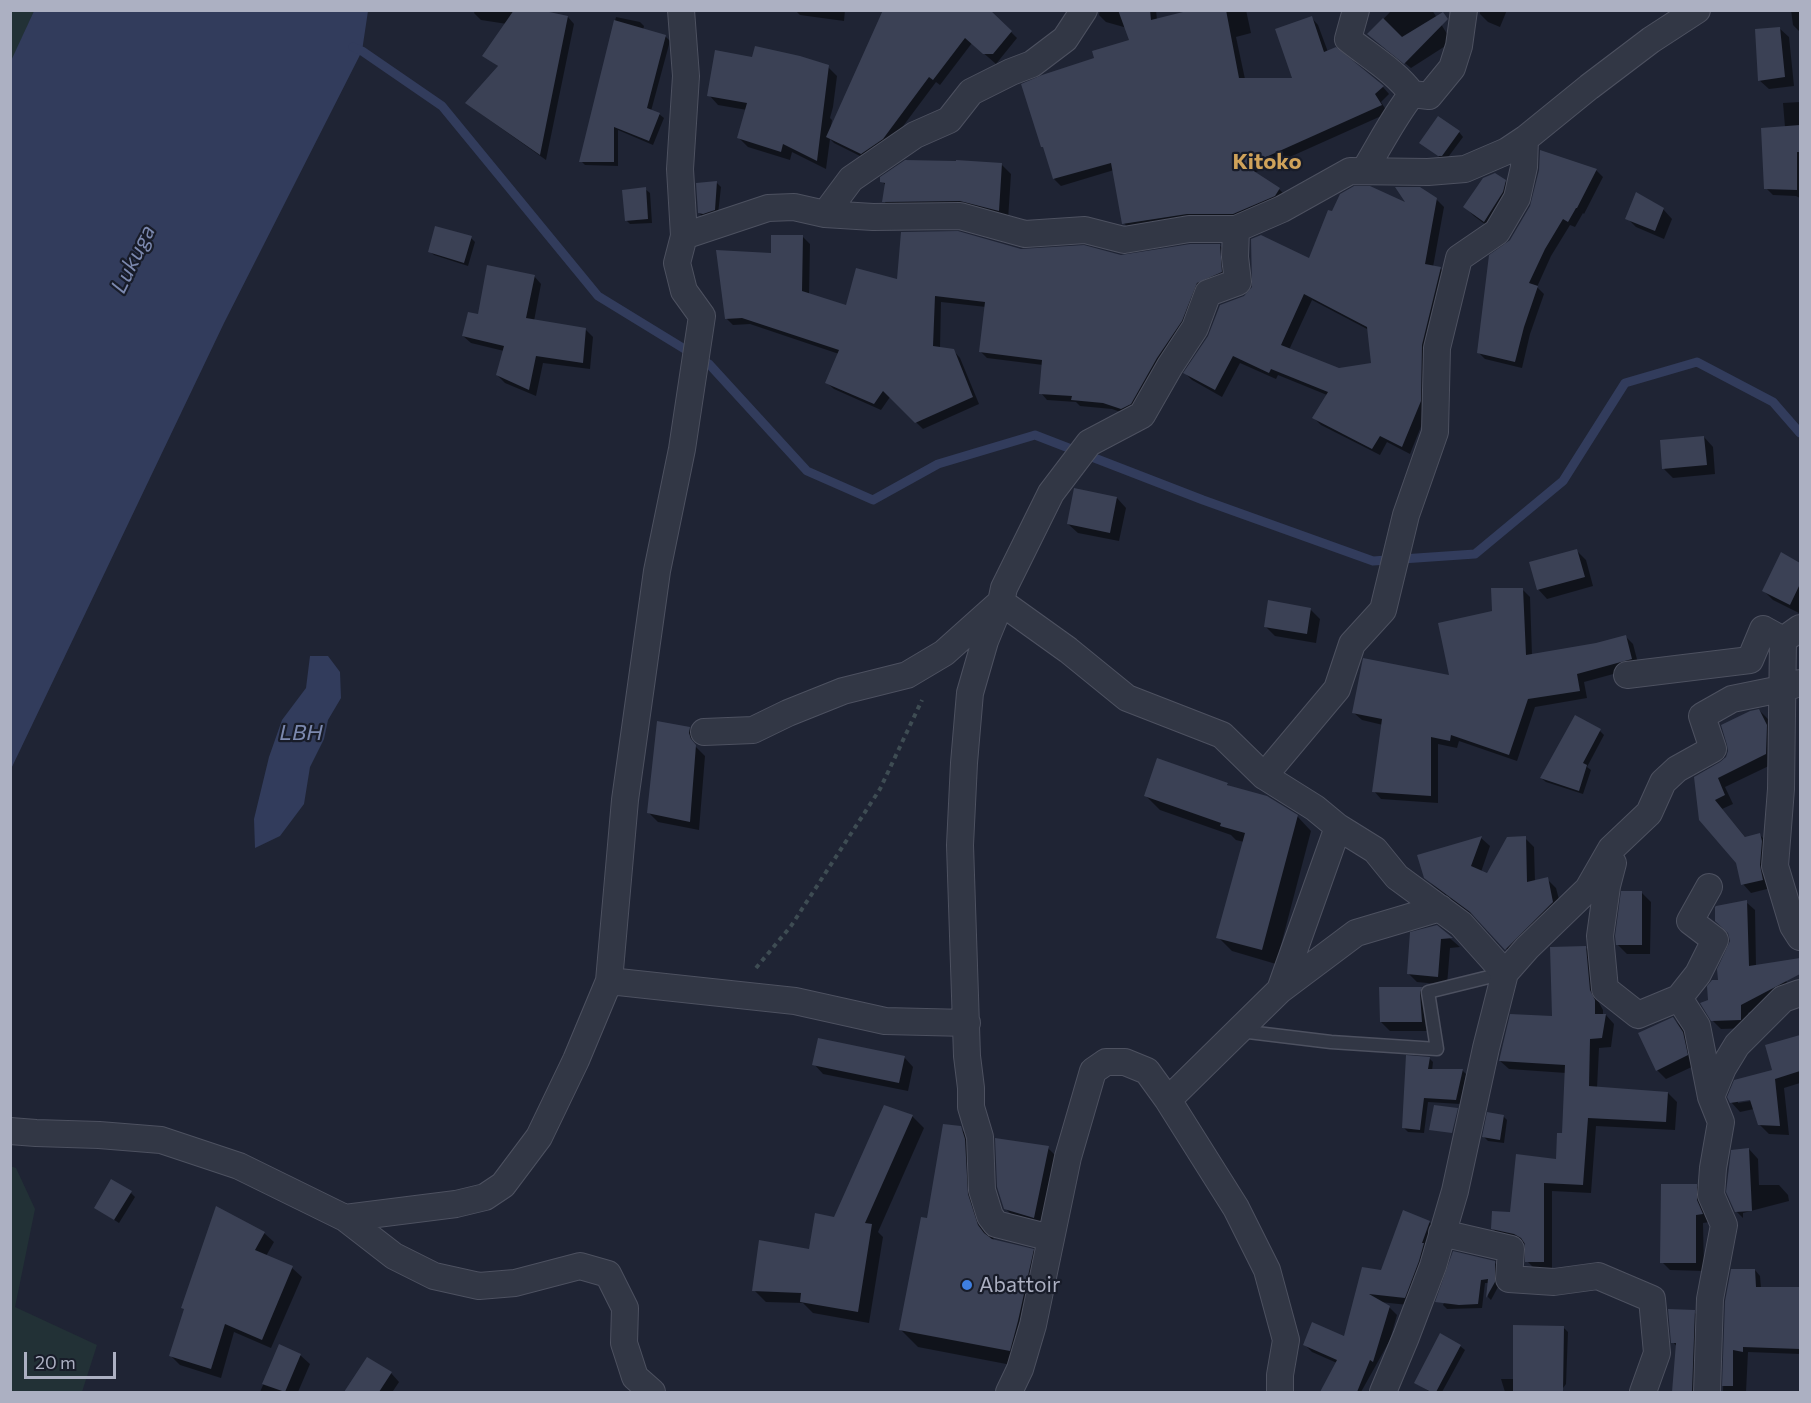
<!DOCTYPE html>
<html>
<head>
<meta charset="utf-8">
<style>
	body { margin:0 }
	#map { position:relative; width:1811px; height:1403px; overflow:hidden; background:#1f2434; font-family:Commissioner,sans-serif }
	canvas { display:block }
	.frame { position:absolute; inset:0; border:12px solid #acb0c2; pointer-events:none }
	.scale { position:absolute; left:24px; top:1352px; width:92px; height:27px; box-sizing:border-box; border:3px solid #acb0c2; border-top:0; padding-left:8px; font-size:18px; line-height:21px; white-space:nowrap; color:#acb0c2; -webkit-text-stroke:4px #181c29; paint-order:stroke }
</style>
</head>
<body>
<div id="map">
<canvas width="1811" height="1403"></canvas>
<div class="frame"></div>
<div class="scale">20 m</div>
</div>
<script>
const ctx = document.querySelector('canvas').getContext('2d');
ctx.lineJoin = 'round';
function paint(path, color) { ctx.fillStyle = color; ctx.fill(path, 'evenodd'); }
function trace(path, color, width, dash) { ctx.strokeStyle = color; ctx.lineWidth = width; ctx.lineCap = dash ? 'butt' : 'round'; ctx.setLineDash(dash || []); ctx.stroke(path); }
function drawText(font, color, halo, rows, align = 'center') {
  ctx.font = font + ' Commissioner,sans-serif'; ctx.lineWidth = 4.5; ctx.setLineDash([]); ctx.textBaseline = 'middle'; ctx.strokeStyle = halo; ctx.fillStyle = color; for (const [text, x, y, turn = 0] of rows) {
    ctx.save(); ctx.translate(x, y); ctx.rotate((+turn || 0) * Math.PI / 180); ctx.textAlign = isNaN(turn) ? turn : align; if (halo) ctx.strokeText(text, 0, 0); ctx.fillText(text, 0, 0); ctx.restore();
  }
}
paint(new Path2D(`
	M11 11H34L11 63Z
	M10 1166 16 1168 35 1209 15 1307 97 1345 82 1392H11Z`), '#223136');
paint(new Path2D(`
	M34 11H368L362 51 224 323 11 769 10 63Z
	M310 656H328L340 672 341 698 328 720 324 739 310 767 304 804 280 836 255 848 254 819 269 757 282 720 306 688Z`), '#323c5c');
paint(new Path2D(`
	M475 10H532L568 17 574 24 546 160 474 109 499 67 484 55 507 24 481 20 474 13Z
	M795 10H845L844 21 800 15Z
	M919 10 1011 32 1017 38 996 64 972 43 940 85 936 82 889 145 868 160 834 143 830 139 826 169 792 152 790 160 748 147 739 138 747 110 718 105 709 95 753 59 828 67 837 76 833 107 830 118 832 120 831 127Z
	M1100 10H1156L1157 20 1197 10H1246L1251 33 1236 37 1245 79 1294 80 1311 17 1318 25 1328 52 1383 87 1389 94 1381 102 1388 113 1254 173 1279 189 1286 196 1241 220 1131 231 1124 223 1114 170 1061 186 1054 179 1096 59 1152 35 1106 22 1099 15Z
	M1392 10H1432L1451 40 1450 43 1411 68 1369 34Z
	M1480 10H1507L1500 27 1488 22 1480 14Z
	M1791 10H1800V32L1793 25Z
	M616 17 640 22 644 26 643 30 666 37 670 41 651 111 659 114 664 118 653 145 618 130V166L585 165 581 161Z
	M1779 28 1789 37 1794 86 1769 89 1759 80Z
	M1800 102V198L1796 196 1773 195 1766 188 1785 127 1783 103Z
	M1459 132 1463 137 1446 160H1444L1426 147Z
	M1001 164 1011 174 1008 220 893 211 884 201 886 186 882 181Z
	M1596 170 1603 177 1584 214 1583 213 1575 227 1570 225 1551 256 1537 287 1544 294 1530 334 1522 368 1485 359 1479 353 1491 256Z
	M1505 181 1514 191 1494 231 1474 216 1465 207Z
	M716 182 721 187 718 214 703 217 699 213Z
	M645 189 650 193 652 223 630 224 626 220Z
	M1436 199 1444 207 1433 267 1441 269 1448 276 1428 409 1410 454 1387 442 1380 455 1321 425 1314 418 1327 395 1278 375 1276 379 1240 363 1222 397 1192 380 1185 373 1244 297 1409 206ZM1312 300 1369 330 1373 365 1339 370 1289 350Z
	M1663 209 1672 219 1664 239 1636 227 1627 218Z
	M803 237 810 244 809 295 847 307 898 281 1021 250 1126 256 1220 246 1227 252 1228 279 1129 415 1112 409 1080 406 1076 402 1047 400 1041 393 1043 365 987 358 980 351 986 307 941 302 940 348 953 350 960 358 979 404 923 429 890 397 881 410 834 389 827 383 839 354 750 324 733 325 726 318 773 254Z
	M471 238 475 242 468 266 434 255 429 251Z
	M534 276 541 284 534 321 585 329 593 337 590 369 543 363 536 396 505 383 497 375 504 351 471 343 463 336 479 316Z
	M1704 437 1713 447 1715 474 1673 478 1664 469Z
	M1117 498 1126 508 1119 541 1078 533 1068 524Z
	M1577 551 1586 560 1593 586 1547 599 1538 589Z
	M1781 555 1800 564 1799 613 1773 600 1763 590Z
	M1522 589 1530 597 1532 655 1596 645 1625 636 1633 644 1639 667 1584 682 1587 698 1535 707 1517 761 1459 741 1457 748 1438 744V803L1381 799 1374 791 1383 725 1362 720 1354 713 1450 677 1493 613Z
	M1310 609 1320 619 1316 643 1275 636 1266 627Z
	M1800 700V775L1799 773V701Z
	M1759 710 1768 719 1775 735V763L1725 787 1733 804 1722 809 1746 838 1760 835 1769 844 1771 888 1751 893 1743 884 1738 862 1696 777 1727 758Z
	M1575 717 1600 731 1604 735 1587 767 1591 770 1583 794 1546 782 1541 778Z
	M690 728 699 737 698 744 692 738 690 741 705 756 699 830 658 822 649 813Z
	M1227 784 1230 787 1297 816 1311 831 1276 964 1232 951 1218 937 1244 842 1236 840 1231 835 1160 810 1146 796Z
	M1481 838 1490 846 1481 872 1487 875 1525 838 1534 847 1535 882 1547 879 1556 888 1562 911 1515 958 1478 919 1435 887 1425 877Z
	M1642 893 1651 902 1650 954H1627L1617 944Z
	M1746 902 1755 910 1756 966 1785 971 1788 993 1748 1013 1749 1028 1721 1029 1712 1020 1709 1001 1719 981Z
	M1437 927 1460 947 1450 948 1447 985 1417 982 1408 973Z
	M1585 947 1594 956 1598 1001 1603 1010V1015H1606L1614 1024 1611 1047 1599 1048 1597 1088 1668 1093 1677 1102 1675 1130 1596 1126 1591 1193 1552 1191V1270H1536L1527 1261 1526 1244 1501 1237 1492 1228 1511 1214 1557 1161 1564 1135 1566 1073 1509 1069 1500 1061 1553 1018Z
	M1421 988 1430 998 1431 1031H1390L1381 1022Z
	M1673 1018 1682 1028 1692 1042 1696 1065 1666 1079 1657 1070Z
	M1797 1038 1800 1041V1083L1784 1088 1789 1135 1769 1134 1759 1124 1754 1109 1740 1112 1731 1102 1774 1071ZM1738 1100H1757L1738 1103Z
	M904 1057 913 1067 908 1091 823 1074 814 1064Z
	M1429 1058 1433 1062 1432 1071 1462 1070 1466 1074 1460 1104 1428 1102 1424 1133 1408 1132 1404 1128Z
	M884 1107 912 1116 924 1128 878 1232 883 1237 869 1323 813 1313 803 1303 766 1302 754 1290 810 1251 834 1219Z
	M1503 1116 1507 1120 1504 1143 1488 1141 1484 1137Z
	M960 1128 978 1145 984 1212 994 1240 1033 1250 1050 1268 1027 1368 918 1347 901 1330 928 1220Z
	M1048 1148 1057 1157 1043 1227 1015 1218 1005 1208Z
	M1749 1149 1758 1159 1759 1185H1779L1788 1195 1789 1201 1743 1213V1218L1736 1211Z
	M1696 1185 1704 1193 1710 1222 1703 1223 1704 1271 1670 1270 1662 1262Z
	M131 1193 135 1197 119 1223 96 1208Z
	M1429 1222 1437 1230 1408 1305 1380 1302 1389 1307 1397 1315 1390 1340 1361 1392H1322L1337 1363 1312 1352 1304 1344 1345 1338 1363 1268 1382 1272Z
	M264 1233 274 1242 266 1256 292 1268 302 1277 271 1348 234 1332 221 1378 180 1365 171 1356Z
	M1494 1262 1499 1267 1498 1287 1491 1300 1488 1297 1489 1283H1485L1482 1308 1447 1309 1443 1305 1451 1288Z
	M1755 1270 1760 1276 1761 1288H1800V1354L1748 1352 1746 1392H1723L1726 1301Z
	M1694 1312 1699 1317 1697 1392H1673L1677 1347 1673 1342Z
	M1563 1327 1568 1332 1566 1384 1560 1392H1505L1501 1379H1514Z
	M280 1346 300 1355 310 1364 298 1392H260Z
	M1460 1346 1465 1350 1442 1392H1430L1416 1383Z
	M367 1359 391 1373 399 1382 393 1391 395 1392H346Z`), '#0007');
trace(new Path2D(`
	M353 47 362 51 442 106 598 296 709 364 807 471 873 500 938 464 1035 435 1203 500 1373 561 1475 554 1563 481 1625 383 1697 362 1773 402 1800 433`), '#323c5c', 9);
paint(new Path2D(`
	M514 10H540L568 16 540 155 465 103 498 66 482 56Z
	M883 10H990L1012 31 993 54H983L965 38 933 80 929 77 883 139 861 154 826 137Z
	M1118 10H1150L1151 20 1191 10H1226L1239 78H1292L1275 29 1312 16 1324 52 1336 47 1384 86 1375 94 1382 105 1246 166 1280 188 1275 196 1233 214H1187L1122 224 1111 163 1053 179 1043 147H1041L1021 84 1042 75 1094 58 1092 51 1129 40Z
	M1443 12 1448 19 1404 64 1367 34 1383 18 1402 37Z
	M614 20 666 35 647 108 660 113 649 141 614 127V162H579Z
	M1780 27 1785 77 1758 81 1755 29Z
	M755 46 800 56 829 65 817 161 783 144 781 152 737 138 747 103 707 96 715 50 752 57Z
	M1438 116 1460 131 1442 156H1438L1419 143Z
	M1800 125V152H1797V190L1764 189 1761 128Z
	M1540 150 1597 169 1577 208H1576L1568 222 1563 219 1545 249 1529 283 1538 286 1524 327 1515 362 1477 353 1489 255 1510 240 1530 206 1539 170Z
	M905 160 956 161V160L1002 163 999 211 960 201 882 202 885 183 880 182V177Z
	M1495 173 1506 180 1503 192 1484 222 1463 207 1483 178Z
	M717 181 715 210 703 214 698 213 696 183Z
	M1354 186H1370L1405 202 1395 187H1420L1437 198 1425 264 1441 267 1422 345 1421 401 1402 447 1380 436 1372 449 1312 418 1328 392 1271 369 1269 373 1233 356 1215 390 1183 373 1208 336 1220 305 1244 296 1252 287 1251 239 1261 235 1309 258 1328 210 1332 211 1340 194ZM1304 294 1367 327 1371 363 1339 368 1281 345Z
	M646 187 648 219 625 221 622 190Z
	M1636 192 1664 208 1655 231 1625 219Z
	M435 226 472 236 464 263 428 252Z
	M958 231 1021 249 1084 245 1121 255 1190 244H1220L1222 272 1197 283 1182 321 1157 358 1131 404 1121 409 1103 403 1071 400 1072 396 1039 394 1042 360 979 352 985 302 935 296 933 346 954 349 973 397 915 423 883 391 874 404 825 383 839 350 742 318 725 319 716 250 771 253V235H803L802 291 846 305 856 268 897 279 901 232Z
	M487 265 535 275 526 318 586 328 583 363 536 356 529 390 496 375 504 346 462 336 468 312 478 314Z
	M1704 436 1707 465 1662 469 1660 440Z
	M1074 488 1117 497 1110 533 1067 524Z
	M1577 549 1585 577 1537 590 1529 562Z
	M1781 552 1800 563V584L1790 605 1762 591Z
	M1491 588H1523L1526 655 1596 643 1626 635 1632 659 1577 674 1580 691 1528 699 1509 755 1451 735 1450 741 1431 737V796L1372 792 1382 719 1352 713 1363 658 1449 675 1438 623 1492 611Z
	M1268 600 1311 608 1307 634 1264 627Z
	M1759 709 1767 725 1766 754 1718 778 1725 795 1715 800 1745 837 1760 833 1762 841 1760 865 1763 880 1741 885 1736 863 1699 820 1694 777 1720 762 1726 757 1728 751 1727 745 1721 725 1750 711Z
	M1575 715 1601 729 1583 763 1587 765 1579 791 1540 778Z
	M657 721 690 727 689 733 691 739 696 745 690 822 647 813Z
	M1157 758 1228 783 1227 785 1267 796 1298 815 1262 950 1216 938 1245 833 1220 826 1221 823 1144 796Z
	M1482 836 1471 866 1487 873 1507 837 1526 836 1527 882 1548 877 1553 902 1505 950 1470 912 1424 878 1417 855Z
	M1621 891H1642V945H1616L1615 936Z
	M1747 900 1749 966 1800 958V974L1741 1005V1020L1711 1021 1700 1003 1708 1000 1707 986 1712 980H1718L1717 969 1730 941 1728 933 1715 921V907L1716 906Z
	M1437 925 1453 938 1441 939 1438 977 1407 974 1410 932Z
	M1586 946 1590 990 1595 1000V1014H1606L1602 1038 1590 1039 1589 1086 1668 1092 1666 1122 1588 1118 1583 1185 1544 1183V1262H1525V1244L1521 1238 1514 1234 1491 1229 1492 1211 1510 1212 1516 1154 1556 1159 1557 1133H1562L1565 1065 1499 1061 1510 1014 1552 1016 1550 947Z
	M1379 987H1422L1420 993 1422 1022H1380Z
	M1673 1017 1683 1032 1688 1055 1656 1071 1638 1033Z
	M1800 1035V1071L1775 1079 1780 1126 1758 1125 1750 1100 1730 1103 1727 1097 1734 1080 1772 1070 1765 1045Z
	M818 1038 905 1056 899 1083 812 1065Z
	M1406 1055 1430 1057 1428 1069H1463L1456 1100 1424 1098 1420 1130 1402 1128Z
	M884 1105 913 1115 865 1223 872 1224 858 1312 800 1302 801 1293 752 1291 759 1240 809 1249 815 1213 834 1217Z
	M1434 1105 1458 1108 1452 1133 1429 1130Z
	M1487 1112 1504 1115 1500 1140 1482 1137Z
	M943 1124 961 1126 965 1139 968 1194 978 1225 984 1233 992 1239 1034 1249 1018 1321 1010 1351 899 1330 921 1217 927 1218Z
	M995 1138 1049 1146 1034 1218 1004 1209 997 1187Z
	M1749 1148 1752 1211 1735 1212 1726 1192 1731 1150Z
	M111 1179 132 1191 114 1220 94 1208Z
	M1661 1184H1697V1200L1703 1214 1696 1215V1263H1660Z
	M216 1206 265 1232 255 1250 293 1266 262 1340 225 1324 211 1369 169 1356 184 1309 181 1308Z
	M1403 1210 1430 1221 1422 1243H1424L1419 1261 1405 1298 1369 1294 1390 1306 1373 1362 1370 1360 1357 1392H1320L1337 1360 1303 1345 1312 1322 1344 1336 1362 1267 1381 1270Z
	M1453 1251 1495 1261V1282L1486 1298 1488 1279 1481 1280 1478 1304 1459 1305 1435 1302Z
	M1731 1269H1755L1756 1287H1800V1349L1743 1347V1352L1733 1350V1386H1722L1725 1301Z
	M1668 1309 1695 1310 1692 1392H1672L1676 1343H1671Z
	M1513 1325 1564 1326 1563 1392H1513Z
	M1440 1333 1461 1345 1436 1392H1431L1414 1383Z
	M279 1344 301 1354 285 1392 262 1384Z
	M367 1357 392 1372 379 1392H344Z`), '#3b4155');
const lane = new Path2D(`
	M1240 1031 1331 1042 1437 1049 1428 992 1505 973`);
const street = new Path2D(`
	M1356 10 1348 39C1369 56 1396 72 1412 94 1393 118 1380 145 1364 171
	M1412 94 1429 96 1452 68 1459 46 1464 10
	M825 214 851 179 915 135 949 120 971 92 1011 72 1032 64 1065 39 1084 10
	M684 236 768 208 794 207 825 214 873 217 960 216 1025 234 1085 230 1124 240 1189 229H1236L1282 209 1350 171 1428 172 1465 169 1507 151 1525 139 1589 87 1651 40 1697 10
	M1800 628 1783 640 1781 789 1775 866 1793 926 1800 937
	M1627 675 1750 660 1763 629 1783 640
	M704 732 753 730 788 713 843 691 907 675 944 653 1001 602 1068 650 1127 698 1222 735 1264 776 1315 808 1338 827 1375 850 1397 877 1461 924 1505 973
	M1264 776 1337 689 1352 644 1383 610 1406 515 1435 432 1437 348 1459 258 1497 232 1517 198 1524 167 1525 139
	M1613 863 1607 886 1600 936 1605 989 1638 1015 1679 998 1697 1026 1711 1097
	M609 981 795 1001 885 1021 967 1023
	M1280 990 1356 933 1440 908
	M1679 998 1698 974 1715 940 1690 921 1709 887
	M1168 1100 1280 990 1338 827
	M10 1131 36 1133 99 1135 161 1140 239 1166 345 1218 394 1256 434 1276 479 1286 515 1283 580 1266 608 1274 625 1308 624 1343 635 1377 652 1392
	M345 1218 456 1204 485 1197 503 1185 539 1137 576 1060 609 981 625 800 657 571 682 449 702 316 684 291 677 263 684 236 680 169 686 76 681 10
	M1442 1233 1511 1249 1509 1279 1554 1282 1598 1276 1652 1299 1657 1353 1643 1392
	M1051 1238 996 1224 990 1216 982 1190 980 1137 971 1107V1088L967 1056 960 845 964 763 970 693 985 641 1001 602 1004 588 1051 493 1089 443 1142 415 1170 366 1195 328 1208 293 1238 282 1235 257 1236 229
	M1009 1392 1020 1369 1033 1325 1068 1157 1093 1071 1106 1062H1125L1147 1071 1168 1100 1236 1208 1267 1270 1286 1340 1280 1375V1392
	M1383 1392 1406 1337 1433 1266 1455 1191 1486 1048 1505 973 1527 948 1588 889 1611 849 1649 813 1663 782 1677 769 1713 749 1702 716 1732 699 1781 689 1800 683
	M1707 1392 1710 1299 1724 1225 1711 1195 1713 1168 1721 1122 1711 1097 1723 1068 1737 1045 1783 999 1800 993`);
trace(lane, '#4d5160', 15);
trace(street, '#4d5160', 28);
trace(new Path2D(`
	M756 968 791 926 880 789 922 700`), '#3e4c53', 4, [4.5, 4.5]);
trace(lane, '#323745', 12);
trace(street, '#323745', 26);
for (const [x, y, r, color] of [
	[967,1285,6,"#3f7fe0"]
]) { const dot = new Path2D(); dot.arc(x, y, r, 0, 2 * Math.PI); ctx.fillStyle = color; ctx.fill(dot); trace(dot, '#181c29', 2); }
drawText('21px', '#acb0c2', '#181c29', [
	["Abattoir",979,1285]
], 'left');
drawText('bold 22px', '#cfa25a', '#181c29', [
	["Kitoko",1267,162]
]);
drawText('italic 22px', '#7c89af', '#181c29', [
	["Lukuga",133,259,-64],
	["LBH",301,733]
]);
</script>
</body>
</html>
